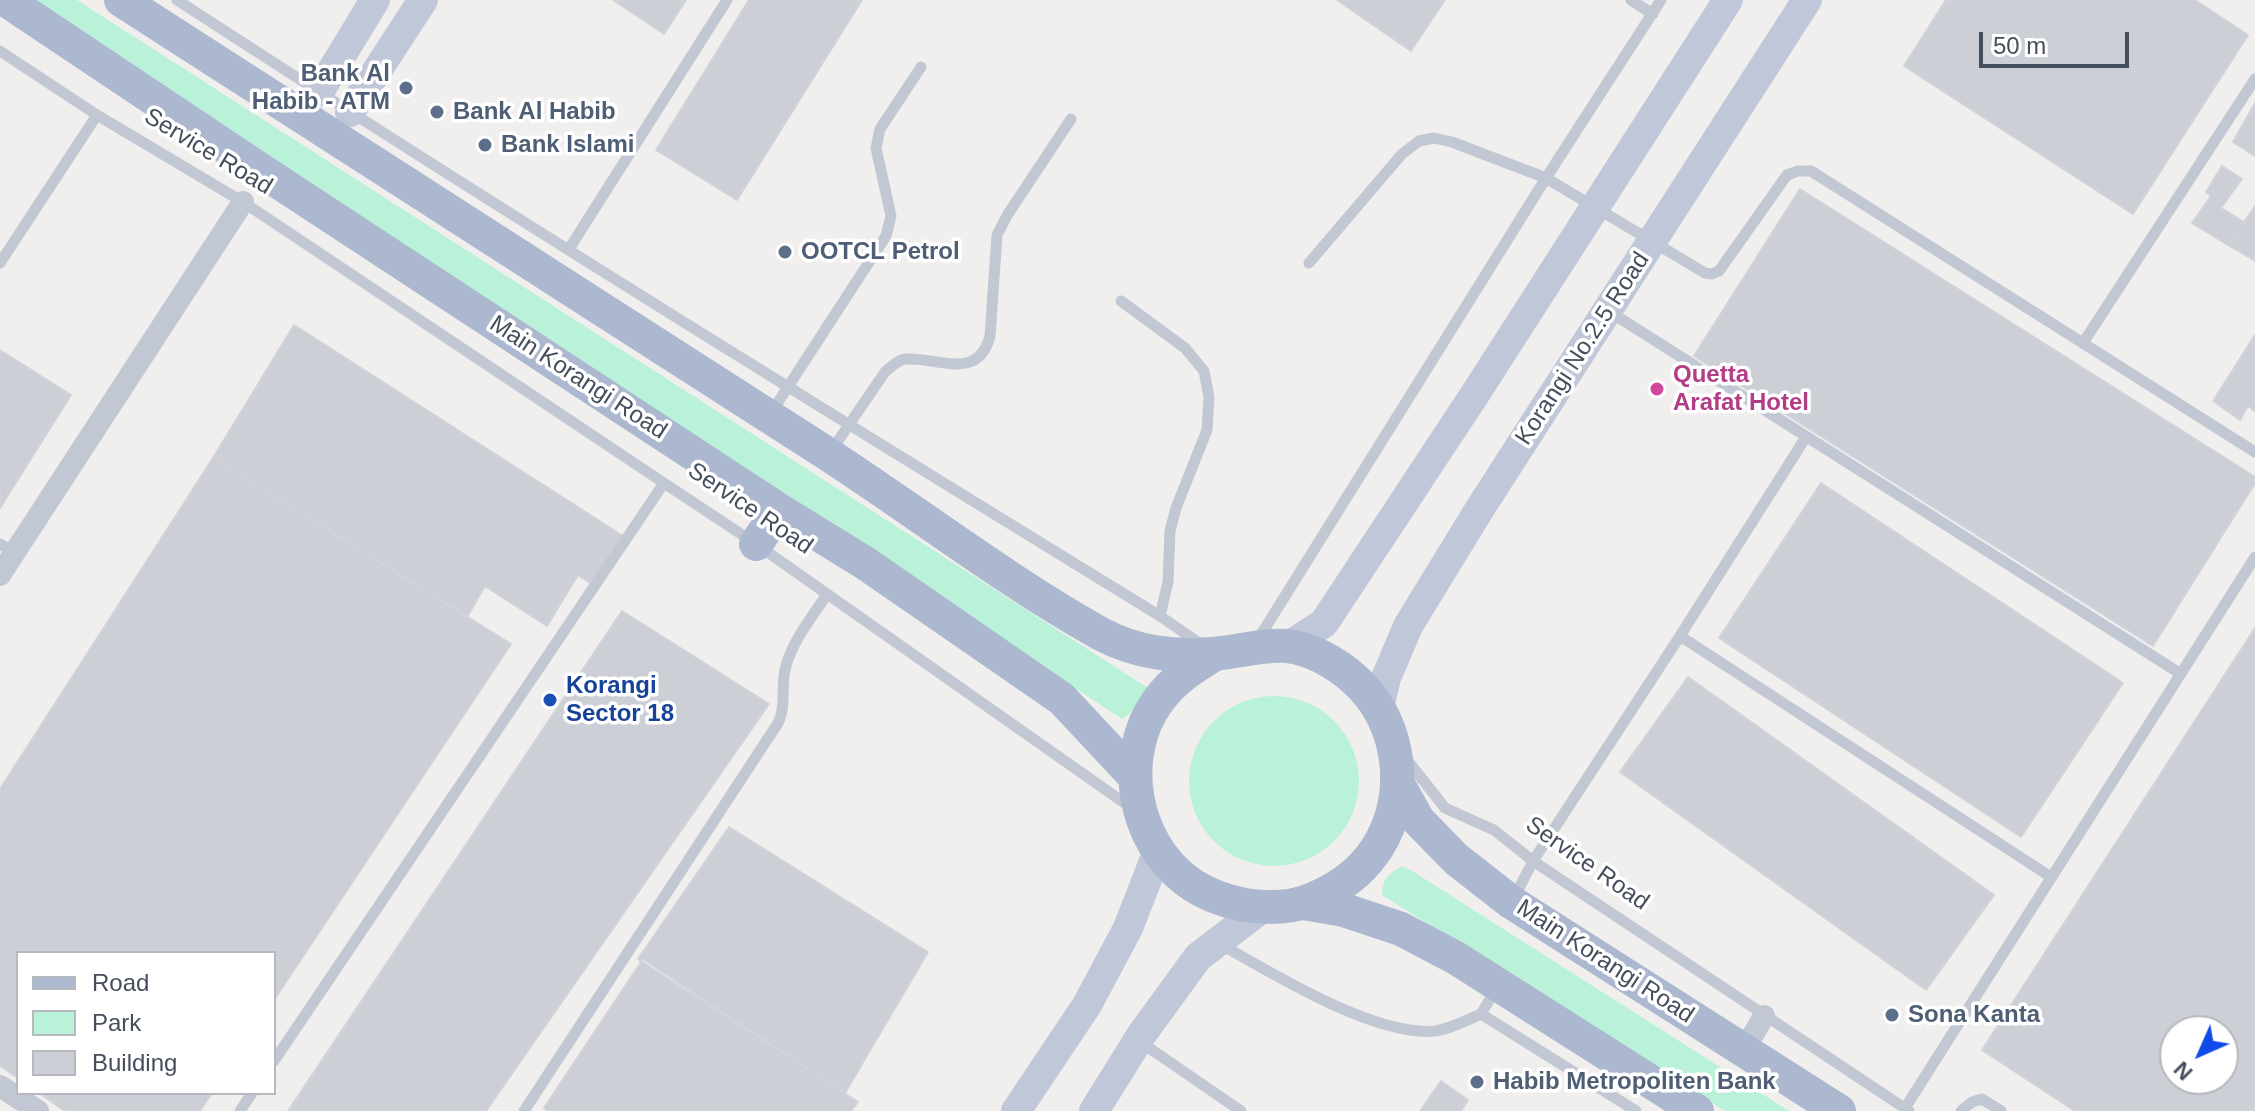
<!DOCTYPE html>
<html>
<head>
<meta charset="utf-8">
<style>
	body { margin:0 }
	#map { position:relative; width:2255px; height:1111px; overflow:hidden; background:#f1efee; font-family:Helvetica,sans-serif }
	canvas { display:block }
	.legend { position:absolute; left:16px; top:951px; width:260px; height:144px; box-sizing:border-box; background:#fff; border:2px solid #b5b8be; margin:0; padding:10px 14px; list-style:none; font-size:24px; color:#454e5d }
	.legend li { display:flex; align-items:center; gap:16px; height:40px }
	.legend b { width:40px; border:2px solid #b5b8be }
	.north { position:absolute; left:2159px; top:1015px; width:80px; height:80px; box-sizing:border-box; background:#fff; border:2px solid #b5b8be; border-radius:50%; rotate:225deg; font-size:22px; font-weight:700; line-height:32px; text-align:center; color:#454e5d }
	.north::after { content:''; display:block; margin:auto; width:28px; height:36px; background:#104ae9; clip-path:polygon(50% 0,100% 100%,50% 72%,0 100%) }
	.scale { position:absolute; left:1979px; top:32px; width:150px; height:36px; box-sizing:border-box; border:4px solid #454e5d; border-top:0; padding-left:10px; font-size:24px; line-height:28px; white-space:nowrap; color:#454e5d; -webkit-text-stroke:6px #fff; paint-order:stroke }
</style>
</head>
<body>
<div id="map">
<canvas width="2255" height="1111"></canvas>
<ul class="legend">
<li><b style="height:10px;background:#acb8cf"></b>Road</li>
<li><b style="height:22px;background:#baf1d9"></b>Park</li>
<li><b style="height:22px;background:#cdcfd6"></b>Building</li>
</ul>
<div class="north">N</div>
<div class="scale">50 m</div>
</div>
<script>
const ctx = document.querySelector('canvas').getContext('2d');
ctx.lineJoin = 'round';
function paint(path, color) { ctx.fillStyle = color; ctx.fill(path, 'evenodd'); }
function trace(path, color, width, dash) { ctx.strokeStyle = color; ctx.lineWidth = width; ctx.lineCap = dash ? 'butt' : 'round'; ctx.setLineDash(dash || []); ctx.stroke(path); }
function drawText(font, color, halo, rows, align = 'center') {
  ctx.font = font + ' Helvetica,sans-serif'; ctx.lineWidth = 7; ctx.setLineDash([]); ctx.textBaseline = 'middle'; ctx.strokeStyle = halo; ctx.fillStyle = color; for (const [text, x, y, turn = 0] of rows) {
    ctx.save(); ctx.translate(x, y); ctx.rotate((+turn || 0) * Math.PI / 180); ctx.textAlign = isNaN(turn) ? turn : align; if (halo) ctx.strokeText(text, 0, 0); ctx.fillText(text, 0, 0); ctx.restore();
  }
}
paint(new Path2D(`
	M27 0H77L1148 688 1136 709 1122 719 278 163Z
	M1189 781a85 85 0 1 1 170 0a85 85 0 1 1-170 0Z
	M1402 866 1414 872 1789 1111H1725L1382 895C1383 878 1388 874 1402 866Z`), '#baf1d9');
const building = new Path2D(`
	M613 0H686L664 34Z
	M749 0H862L737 200 656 150Z
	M1337 0H1445L1411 51Z
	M1946 0H2195L2248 35 2133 214 1904 66Z
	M2255 103V156L2233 142Z
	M2222 166 2242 179 2221 208 2244 222 2228 245 2192 223 2211 196 2206 192Z
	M1800 189 2255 477V483L2153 646 1694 356Z
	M2255 206V261L2228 245Z
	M294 325 623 536 593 585 578 575 547 626 485 586 467 617 213 458Z
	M2255 335V411L2248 406 2240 420 2213 401Z
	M0 350 71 395 0 508Z
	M213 458 511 644 274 1000V953H18V1078L0 1066V789Z
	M1821 483 2123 683 2021 837 1719 638Z
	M622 611 769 704 486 1111H288Z
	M2255 628V1111H2075L1982 1050ZM2175 1031H2223V1079H2175Z
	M1688 677 1994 895 1926 990 1620 772Z
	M729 827 928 952 845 1093 638 959Z
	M643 959 858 1102 851 1111H549L544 1108Z
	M1441 1081 1468 1100 1461 1111H1420Z
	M39 1093H212L200 1111H65Z`);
paint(building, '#cdcfd6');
trace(building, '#d2d3da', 2);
trace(new Path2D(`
	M177 0C501 211 831 414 1160 616L1202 645
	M1631 0 1653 14
	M0 51 97 115 243 202 664 483 756 544 1133 809
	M569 249 727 0
	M0 263 97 115
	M1309 263 1402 154 1419 141 1434 138 1452 142 1546 178 1705 273 1712 274 1719 271 1787 175 1798 171H1811L2255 452
	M1121 301 1185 348 1204 371 1209 397 1207 430 1176 508 1170 531 1168 582 1160 616
	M1610 312 2181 674
	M2083 343 2255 79
	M771 413 886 236 891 216 876 148 880 129 921 67
	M831 451 885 372C891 367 898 359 907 359 937 357 978 382 990 336L997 235 1008 214 1071 119
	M0 544 14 553
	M1680 636 2051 877
	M1257 641 1546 178 1661 0
	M1404 756 1445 808 1494 830 1533 861 1909 1111
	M1514 898 1533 861 1680 636 1806 437
	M1220 944C1273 974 1375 1037 1435 1031 1450 1029 1467 1020 1481 1014
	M1496 989 1481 1014 1636 1111
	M1139 1041 1241 1111
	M274 1061 664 483
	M1905 1108 2255 557
	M240 1111 252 1093
	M524 1111 778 723C787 706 780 685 786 666 793 640 813 616 827 594
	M1961 1111 1972 1102 1982 1099 2001 1111`), '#c1c8d4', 11);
trace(new Path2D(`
	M0 575 243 202
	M1744 1050 1764 1016
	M0 1086 38 1111`), '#c1c8d4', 22);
trace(new Path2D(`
	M319 92 375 0
	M350 112 423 0
	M1289 646 1324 623 1477 391 1728 0
	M1379 708 1386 678 1408 626 1479 510 1807 0
	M1016 1111 1087 1005 1128 928 1158 851
	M1094 1111 1142 1034 1198 957 1262 908`), '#c0c7d8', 30);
trace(new Path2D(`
	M6 0 262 171 779 510 865 563 1062 699 1134 776
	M121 0C356 152 591 302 826 453 917 512 1006 581 1101 634 1137 653 1173 657 1213 654 1238 652 1263 644 1287 646 1310 648 1336 663 1353 678 1405 722 1412 807 1369 859 1353 879 1331 892 1308 901 1289 908 1265 908 1245 905 1225 901 1204 894 1187 881 1133 841 1118 756 1158 701 1173 680 1193 667 1215 654
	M756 544 779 510
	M1398 784 1418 820 1456 859 1511 902 1839 1111
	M1303 903 1344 910 1401 929 1456 958 1697 1111`), '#acb8cf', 34);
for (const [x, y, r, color] of [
	[406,88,8,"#5c6f8a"],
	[437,112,8,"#5c6f8a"],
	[485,145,8,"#5c6f8a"],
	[785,252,8,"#5c6f8a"],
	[1657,389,8,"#d1479c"],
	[550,700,8,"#1a4fb4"],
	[1892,1015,8,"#5c6f8a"],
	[1477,1082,8,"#5c6f8a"]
]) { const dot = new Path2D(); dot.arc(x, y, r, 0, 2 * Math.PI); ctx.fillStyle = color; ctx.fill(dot); trace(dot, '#fff', 3); }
drawText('bold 24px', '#4e5e75', '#fff', [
	["Bank Al",390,74,"right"],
	["Habib - ATM",390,102,"right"],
	["Bank Al Habib",453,112],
	["Bank Islami",501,145],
	["OOTCL Petrol",801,252],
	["Sona Kanta",1908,1015],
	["Habib Metropoliten Bank",1493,1082]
], 'left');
drawText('24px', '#454e5d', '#fff', [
	["Service Road",208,152,31],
	["Korangi No.2.5 Road",1583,349,-57],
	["Main Korangi Road",578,378,33],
	["Service Road",750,509,34],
	["Service Road",1587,864,35],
	["Main Korangi Road",1605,962,33]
]);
drawText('bold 24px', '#b23c85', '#fff', [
	["Quetta",1673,375],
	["Arafat Hotel",1673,403]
], 'left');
drawText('bold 24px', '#164399', '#fff', [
	["Korangi",566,686],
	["Sector 18",566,714]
], 'left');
</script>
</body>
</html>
